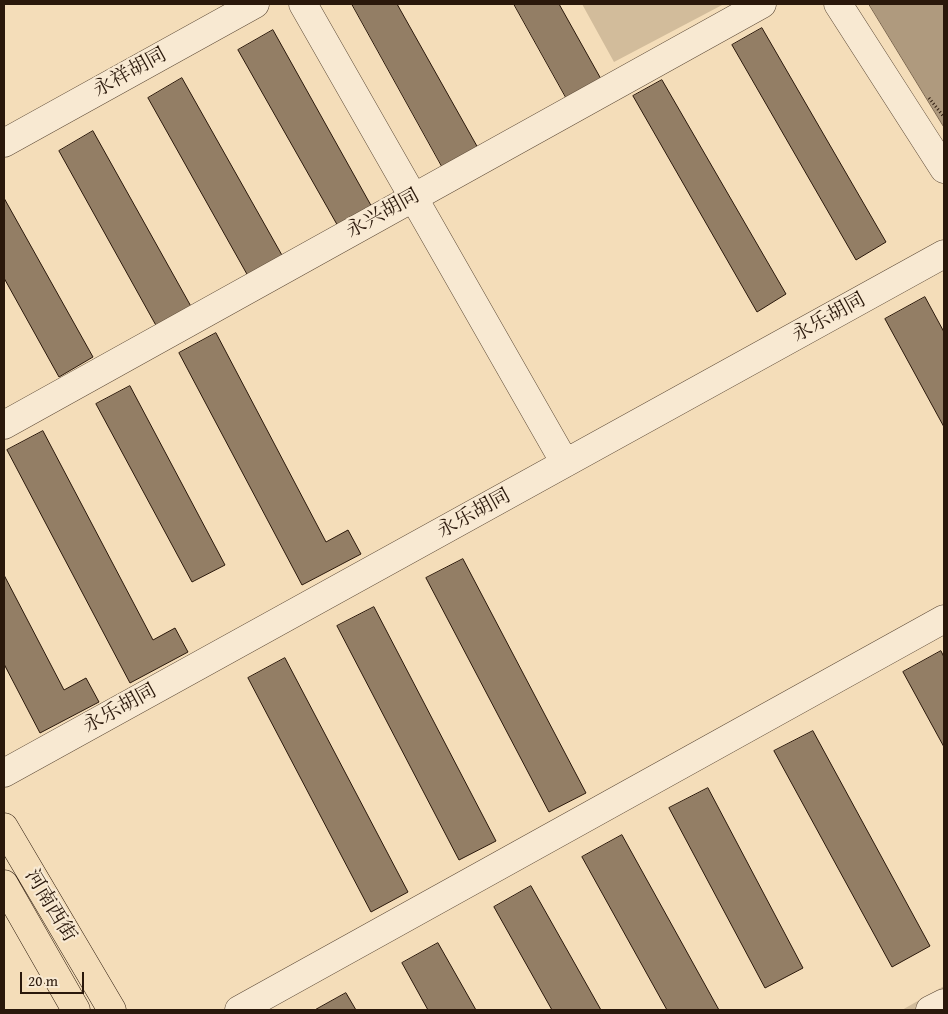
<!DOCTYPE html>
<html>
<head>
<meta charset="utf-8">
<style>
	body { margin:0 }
	#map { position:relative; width:948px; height:1014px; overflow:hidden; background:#f4ddb9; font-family:"Gentium Book Plus",serif }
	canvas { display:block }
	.frame { position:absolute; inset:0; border:5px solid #2a180b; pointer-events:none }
	.scale { position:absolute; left:20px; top:972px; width:64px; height:22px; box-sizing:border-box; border:2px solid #2a180b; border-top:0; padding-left:6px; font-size:15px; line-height:18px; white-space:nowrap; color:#2a180b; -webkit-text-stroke:4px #f8e9d2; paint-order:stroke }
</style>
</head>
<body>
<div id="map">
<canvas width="948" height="1014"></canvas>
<div class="frame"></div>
<div class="scale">20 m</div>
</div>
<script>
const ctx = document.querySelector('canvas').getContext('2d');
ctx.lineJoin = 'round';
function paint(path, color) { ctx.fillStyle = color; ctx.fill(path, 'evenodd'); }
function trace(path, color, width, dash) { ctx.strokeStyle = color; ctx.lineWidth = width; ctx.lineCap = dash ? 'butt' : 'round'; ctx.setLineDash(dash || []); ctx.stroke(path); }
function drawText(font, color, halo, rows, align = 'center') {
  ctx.font = font + ' "Gentium Book Plus","Noto Serif SC",serif'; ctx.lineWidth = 4.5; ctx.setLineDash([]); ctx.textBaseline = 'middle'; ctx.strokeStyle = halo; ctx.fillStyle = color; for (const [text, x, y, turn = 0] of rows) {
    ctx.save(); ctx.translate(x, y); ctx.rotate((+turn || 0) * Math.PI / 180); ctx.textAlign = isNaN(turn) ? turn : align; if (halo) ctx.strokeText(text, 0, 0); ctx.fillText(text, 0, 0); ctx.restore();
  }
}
paint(new Path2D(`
	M582 4H724L614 62Z
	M944 986V1010H902Z`), '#d2bc9b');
const water = new Path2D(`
	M869 4H944V127Z`);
paint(water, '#af9a7e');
trace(water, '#7a6650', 1);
const building = new Path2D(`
	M352 4H397L478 148 443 168Z
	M514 4H559L601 79 567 99Z
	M762 28 886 242 856 260 732 45Z
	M273 30 373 209 339 228 238 50Z
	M182 78 283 257 248 276 148 98Z
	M662 80 786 294 757 312 633 96Z
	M93 131 193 310 158 329 59 151Z
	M4 198 93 357 59 377 4 278Z
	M925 297 944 332V427L885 319Z
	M216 333 326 542 348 530 361 554 302 585 179 353Z
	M130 386 225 565 192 582 96 404Z
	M43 431 153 640 175 628 188 652 130 683 7 450Z
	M463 559 586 793 549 812 426 578Z
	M4 575 64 690 86 678 99 702 40 733 4 664Z
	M374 607 496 841 459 860 337 626Z
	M941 651 944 657V747L903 672Z
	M285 658 408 892 371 912 248 678Z
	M813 731 930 946 892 967 774 751Z
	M708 788 803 968 765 988 669 808Z
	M622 835 719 1010H667L582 857Z
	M531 886 601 1010H552L494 907Z
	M438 943 476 1010H428L402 963Z
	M346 993 356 1010H315Z`);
paint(building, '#937e65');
trace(building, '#2a180b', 1);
const minor = new Path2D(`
	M303 4 565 463
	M838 4 944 169
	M4 143 255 4
	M4 425 762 4
	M4 773 944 254
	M239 1010 944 619
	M930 1010 944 1003`);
const major = new Path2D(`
	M4 827 112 1010
	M4 884 76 1010`);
trace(minor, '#5c4936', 29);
trace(major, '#2a180b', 29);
trace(new Path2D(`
	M929 98 944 117`), '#2a180b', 3, [1, 2.5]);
trace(minor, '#f8e9d2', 28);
trace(major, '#f4ddb9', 28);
drawText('20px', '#2a180b', '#f8e9d2', [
	["永祥胡同",130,73,-29],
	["永兴胡同",383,214,-29],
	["永乐胡同",829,318,-29],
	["永乐胡同",474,514,-29],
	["永乐胡同",120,709,-29],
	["河南西街",50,906,59]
]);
</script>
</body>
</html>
